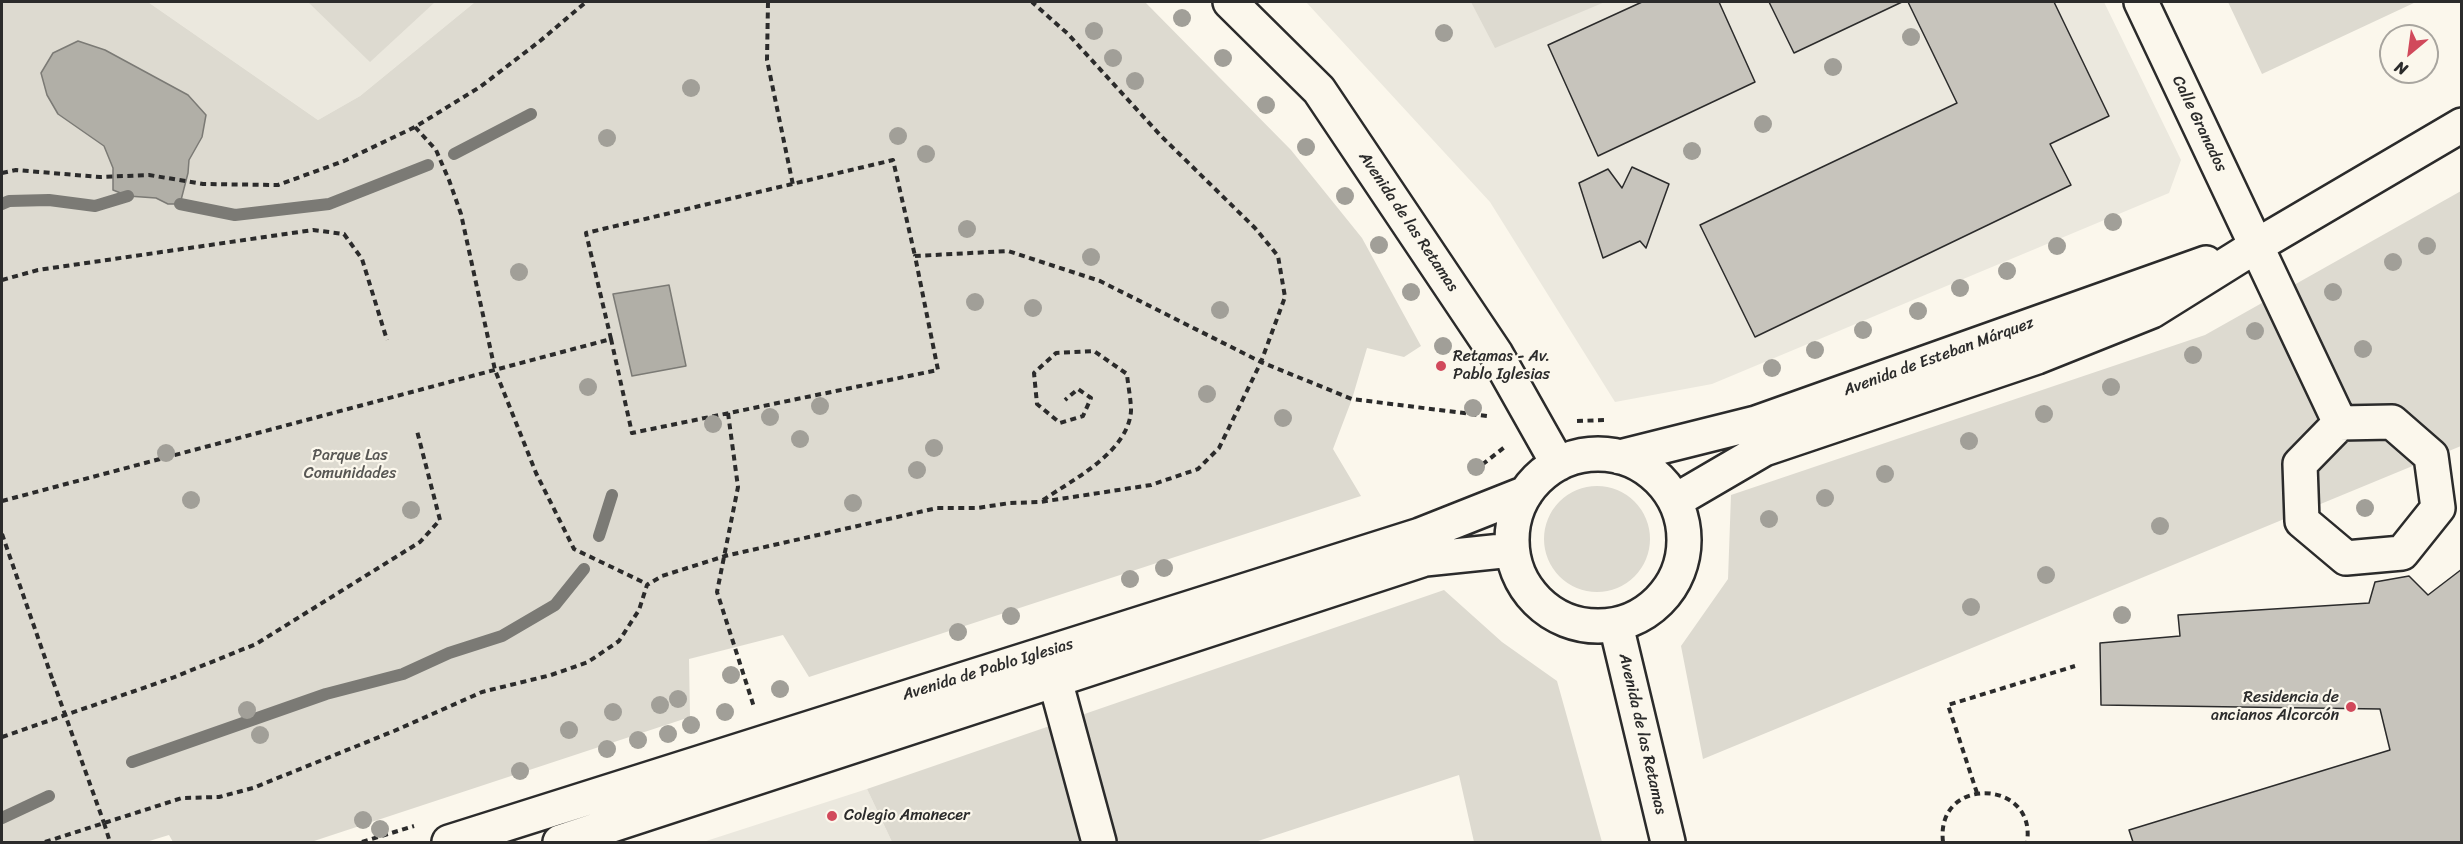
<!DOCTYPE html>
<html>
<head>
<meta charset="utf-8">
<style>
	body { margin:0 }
	#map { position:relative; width:2463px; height:844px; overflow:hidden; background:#fbf7ec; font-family:Sriracha,sans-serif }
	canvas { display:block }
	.frame { position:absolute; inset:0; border:3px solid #2b2b2b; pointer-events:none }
	.north { position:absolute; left:2379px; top:24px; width:60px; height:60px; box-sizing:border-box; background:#fbf7ec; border:2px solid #a8a59f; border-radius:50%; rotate:209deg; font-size:16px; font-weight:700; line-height:24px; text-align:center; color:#2b2b2b }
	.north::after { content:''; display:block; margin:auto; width:21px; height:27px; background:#d1495b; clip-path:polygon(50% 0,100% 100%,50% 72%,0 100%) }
</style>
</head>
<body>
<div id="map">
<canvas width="2463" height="844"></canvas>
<div class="frame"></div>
<div class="north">N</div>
</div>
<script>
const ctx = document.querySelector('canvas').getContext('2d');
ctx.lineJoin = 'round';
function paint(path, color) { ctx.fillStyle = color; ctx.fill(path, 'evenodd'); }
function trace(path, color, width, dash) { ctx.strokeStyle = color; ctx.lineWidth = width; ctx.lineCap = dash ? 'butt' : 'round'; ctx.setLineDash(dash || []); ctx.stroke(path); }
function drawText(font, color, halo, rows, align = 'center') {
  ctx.font = font + ' Sriracha,sans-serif'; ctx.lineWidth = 4.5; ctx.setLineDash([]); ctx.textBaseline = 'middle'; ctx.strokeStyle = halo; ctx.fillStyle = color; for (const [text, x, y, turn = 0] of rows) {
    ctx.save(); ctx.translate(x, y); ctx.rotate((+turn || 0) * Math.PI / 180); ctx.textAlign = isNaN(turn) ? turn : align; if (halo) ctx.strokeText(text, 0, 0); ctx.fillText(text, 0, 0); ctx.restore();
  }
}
paint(new Path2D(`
	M148 2H475L360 96 318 120Z
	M1306 2H2104L2181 160 2169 193 1712 384 1615 402 1490 202Z
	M867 789 892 842H703Z`), '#ebe8de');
paint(new Path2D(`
	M2 2H148L318 120 360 96 475 2H1145L1291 150 1362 238 1421 346 1404 357 1367 348 1352 399 1333 449 1361 496 809 677 783 635 689 659 690 717 311 842H173L169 835 146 842H2Z
	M308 2H435L370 62Z
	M1471 2H1605L1495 48Z
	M2228 2H2416L2262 74Z
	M2461 191V446L1703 759 1681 646 1728 579 1731 495 2205 335Z
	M1544 539a53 53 0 1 1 106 0a53 53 0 1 1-106 0Z
	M1444 590 1502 642 1557 681 1602 842H1474L1459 775 1255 842H892L867 789Z`), '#dddad0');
const water = new Path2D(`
	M78 41 105 50 188 95 206 115 202 137 189 160 188 173 180 204H168L156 198 128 196 113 190V168L104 146 58 114 47 95 41 73 53 53Z
	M669 285 686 366 632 376 613 294Z`);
paint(water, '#b1afa7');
trace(water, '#7b7a75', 1.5);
trace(new Path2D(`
	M454 154 531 114
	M2 204 9 201 49 200 95 206 128 196
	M180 204 235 215 329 204 428 165
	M599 536 612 495
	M132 762 326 694 403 674 449 653 502 636 555 605 584 569
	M2 818 49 796`), '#7b7a75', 12);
const building = new Path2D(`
	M1642 2H1719L1755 82 1598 156 1548 45Z
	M1769 2H1902L1794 53Z
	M1908 2H2054L2109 116 2050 144 2071 185 1755 337 1700 225 1957 103Z
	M1632 167 1669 184 1646 248 1640 241 1603 258 1579 183 1608 169 1622 188Z
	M2462 569V842H2133L2129 830 2390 750 2380 709 2101 705 2100 643 2180 636 2178 615 2369 603 2375 582 2409 576 2428 595Z`);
paint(building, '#c7c4bc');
trace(building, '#2b2b2b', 1.5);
const minor = new Path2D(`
	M1230 2 1319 90 1496 354 1558 464
	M2141 2 2340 423
	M2392 422 2431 456 2438 508 2402 553 2346 558 2302 521 2300 464 2340 423Z
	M1512 540a86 86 0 1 1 172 0a86 86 0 1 1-172 0Z
	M1620 457 1756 423 2206 263
	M1675 501 1764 449 2037 357 2152 311 2256 246 2462 125
	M1616 625 1668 842
	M1055 680 1099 842
	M449 842 1420 535 1526 493
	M560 842 1425 559 1512 550`);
trace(minor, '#2b2b2b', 38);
trace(new Path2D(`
	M768 2 767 60 793 185
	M415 127 436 150 449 180 461 214 495 370 536 473 574 549 647 584
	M2 173 16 170 100 177 149 175 203 184 278 185 344 161 415 127 480 87 540 41 586 2
	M2 280 38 270 313 230 344 234 362 259 387 340
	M611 339 586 233 893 160 915 256
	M728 413 738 487 717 592 754 707
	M1577 421 1605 420
	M1474 471 1506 446
	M1043 500C1074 479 1128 452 1131 411 1131 399 1128 386 1127 374L1094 351 1056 353 1034 373 1037 404 1060 423 1083 416 1091 398 1078 389 1065 400
	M2 501 611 339 632 433 938 370 915 256 1008 251 1100 281 1261 362 1352 399 1487 416
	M2 534 53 681
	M2 737 172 678 256 644 420 542 440 520 417 431
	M1977 793 1948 705 2075 666
	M104 823 110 842
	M45 842 182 798 219 797 253 788 394 731 482 692 551 675 588 662 619 641 639 610 647 585 662 576 725 556 937 508H977L1010 503 1040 502 1151 485 1198 469 1219 448 1261 362 1285 297 1278 256 1255 228 1161 136 1068 34 1032 2
	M362 842 414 826
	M1943 842C1935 775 2037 779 2027 842`), '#2b2b2b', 4, [6, 4.5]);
trace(minor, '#fbf7ec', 33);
trace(new Path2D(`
	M53 681 104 823`), '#2b2b2b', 4, [6, 4.5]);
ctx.fillStyle = '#a19f98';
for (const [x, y] of [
	[1182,18],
	[1094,31],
	[1444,33],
	[1911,37],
	[1113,58],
	[1223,58],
	[1833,67],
	[1135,81],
	[691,88],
	[1266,105],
	[1763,124],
	[898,136],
	[607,138],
	[1306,147],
	[1692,151],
	[926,154],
	[1345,196],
	[2113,222],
	[967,229],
	[1379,245],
	[2057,246],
	[2427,246],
	[1091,257],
	[2393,262],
	[2007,271],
	[519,272],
	[1960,288],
	[1411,292],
	[2333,292],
	[975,302],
	[1033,308],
	[1220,310],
	[1918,311],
	[1863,330],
	[2255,331],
	[1443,346],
	[2363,349],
	[1815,350],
	[2193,355],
	[1772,368],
	[588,387],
	[2111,387],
	[1207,394],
	[820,406],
	[1473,408],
	[2044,414],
	[770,417],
	[1283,418],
	[713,424],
	[800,439],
	[1969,441],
	[934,448],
	[166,453],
	[1476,467],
	[917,470],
	[1885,474],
	[1825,498],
	[191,500],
	[853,503],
	[2365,508],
	[411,510],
	[1769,519],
	[2160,526],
	[1164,568],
	[2046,575],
	[1130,579],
	[1971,607],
	[2122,615],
	[1011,616],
	[958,632],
	[731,675],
	[780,689],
	[678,699],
	[660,705],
	[247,710],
	[613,712],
	[725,712],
	[691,725],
	[569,730],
	[668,734],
	[260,735],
	[638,740],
	[607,749],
	[520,771],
	[363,820],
	[380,829]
]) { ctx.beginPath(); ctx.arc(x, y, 9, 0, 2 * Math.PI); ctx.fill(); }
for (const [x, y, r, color] of [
	[1441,366,6,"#d1495b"],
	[2351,707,6,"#d1495b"],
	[832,816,6,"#d1495b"]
]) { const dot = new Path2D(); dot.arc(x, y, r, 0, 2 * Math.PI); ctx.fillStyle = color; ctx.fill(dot); trace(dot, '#fbf7ec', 2); }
drawText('16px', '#2b2b2b', '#fbf7ec', [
	["Calle Granados",2199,124,64],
	["Avenida de las Retamas",1408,222,56],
	["Avenida de Esteban Márquez",1939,357,-20],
	["Avenida de Pablo Iglesias",988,670,-17],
	["Avenida de las Retamas",1642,734,77]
]);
drawText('16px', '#2b2b2b', '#fbf7ec', [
	["Retamas - Av.",1453,357],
	["Pablo Iglesias",1453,375],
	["Residencia de",2339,698,"right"],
	["ancianos Alcorcón",2339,716,"right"],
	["Colegio Amanecer",844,816]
], 'left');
drawText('16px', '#585754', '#fbf7ec', [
	["Parque Las",350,456],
	["Comunidades",350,474]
]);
</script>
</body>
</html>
